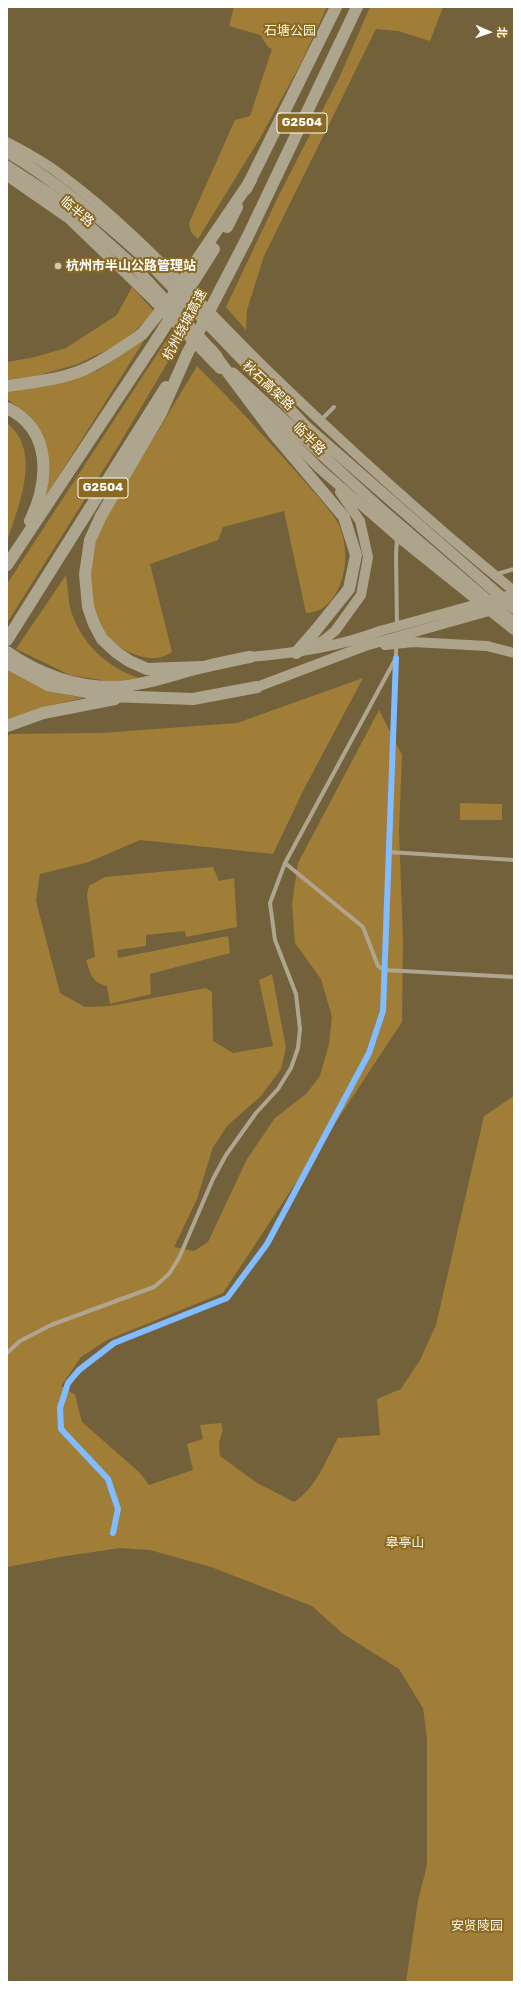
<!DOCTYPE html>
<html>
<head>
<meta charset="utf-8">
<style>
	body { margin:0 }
	#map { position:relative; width:521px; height:1989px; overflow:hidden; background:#72613a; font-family:Rubik,"Noto Sans SC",sans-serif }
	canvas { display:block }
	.frame { position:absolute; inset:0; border:8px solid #fff; pointer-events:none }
	.north { position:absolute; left:469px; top:12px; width:40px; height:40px; -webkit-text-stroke:3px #8a6a22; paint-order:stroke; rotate:92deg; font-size:11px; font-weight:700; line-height:16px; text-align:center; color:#fff }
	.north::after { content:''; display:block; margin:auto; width:14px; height:18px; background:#fff; clip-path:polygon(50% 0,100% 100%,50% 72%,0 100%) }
</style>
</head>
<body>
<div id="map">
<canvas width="521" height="1989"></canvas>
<div class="frame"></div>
<div class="north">北</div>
</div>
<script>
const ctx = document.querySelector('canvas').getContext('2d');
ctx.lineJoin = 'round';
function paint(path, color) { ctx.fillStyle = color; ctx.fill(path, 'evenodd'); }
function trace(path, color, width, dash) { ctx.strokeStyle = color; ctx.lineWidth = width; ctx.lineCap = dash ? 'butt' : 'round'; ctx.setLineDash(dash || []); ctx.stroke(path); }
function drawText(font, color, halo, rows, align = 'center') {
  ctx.font = font + ' Rubik,"Noto Sans SC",sans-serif'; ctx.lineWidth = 4; ctx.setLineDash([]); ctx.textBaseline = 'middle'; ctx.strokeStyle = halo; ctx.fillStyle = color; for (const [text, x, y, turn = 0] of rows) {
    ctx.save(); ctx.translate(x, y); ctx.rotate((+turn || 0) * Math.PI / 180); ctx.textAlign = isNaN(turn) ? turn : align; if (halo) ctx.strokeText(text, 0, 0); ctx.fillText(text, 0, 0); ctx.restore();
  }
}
paint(new Path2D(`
	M234 7H327L300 65 260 138 198 239 191 232 189 223 235 120 250 116 272 49 268 47 260 35 229 26Z
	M370 7H443L430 41 398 31 376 29 264 256 247 310 246 330 226 307 279 195 340 76Z
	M132 287 154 311 137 329 119 344 78 364 33 377 7 380V362L35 357 66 348 117 315Z
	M169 336 178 345 117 448 7 623V584Z
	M145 339 46 496C51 470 50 444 34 421 28 412 15 406 7 399V391L73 379 99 370Z
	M197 366C234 403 270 442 305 482 314 492 334 514 339 525 347 545 348 567 339 587 332 602 323 612 306 613L284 511 223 527 218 540 150 564 172 652C159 661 145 659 131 653 80 629 87 575 99 529Z
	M7 423C43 452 18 507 7 542Z
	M66 575C68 587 68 603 72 614 83 645 107 667 138 678L113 682 70 675 16 649Z
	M7 668C35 686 50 692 83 698L39 708 7 720Z
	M363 678 304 789 273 854 140 840 89 862 40 874 36 901 60 993 85 1007 110 1006 206 988 212 992 213 1041 233 1053 273 1046 259 980 272 974 286 1048 281 1069 261 1096 228 1125 213 1147 197 1199 174 1247 194 1251 208 1242 247 1159 275 1118 306 1094 320 1076 329 1044 332 1017 321 979 295 943 292 904 298 863 379 710 402 755 399 831 403 940 402 1022 223 1293 107 1340 81 1357 61 1386 75 1395 82 1422 140 1473 149 1485 193 1470 187 1444 203 1439 200 1425 221 1423 223 1430 219 1442 220 1456 257 1483 294 1502C316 1488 326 1460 338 1438L380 1435 377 1399 401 1389 420 1360 436 1325 484 1116 514 1096V1982H406L418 1901 427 1865V1738L423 1708 399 1669 342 1633 312 1606 211 1567 150 1550 120 1548 66 1556 7 1567V736L10 734 101 733 237 723Z
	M460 803 502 804V820H460Z
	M213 867 219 881 234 878 237 927 186 937 185 931 146 935V946L117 950 118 958 228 936 230 953 150 974 151 994 110 1004 107 986C91 982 91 974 86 960L95 957 87 895 89 886 105 877Z`), '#a07e37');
trace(new Path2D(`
	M320 421 334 407
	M497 574 514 569
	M397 625 396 555 397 538
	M389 852 514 860
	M285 863 363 927 378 966 384 970 514 977
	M7 1353 20 1341 51 1325 154 1287 169 1274 179 1258 213 1179 226 1155 256 1113 278 1089 291 1068 298 1048 300 1029 298 1012 296 994 275 940 270 903 285 863 396 658V644
	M113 1533 118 1509 108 1479 61 1429 60 1408 68 1383 79 1370 114 1343 227 1298 267 1244 369 1053 383 1011 396 658`), '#b0a58e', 4);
trace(new Path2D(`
	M7 142C23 151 41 160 57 172 133 227 196 300 263 366 343 444 427 520 514 591
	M7 176 69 219 152 299 220 369
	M261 410 319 468 397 536 514 630
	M487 646 514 653
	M297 653 324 640 335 631 361 595 368 557 360 521 340 492
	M250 657C295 653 338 647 380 631
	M257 687 365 646`), '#aea48c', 10);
trace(new Path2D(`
	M7 152C57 182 100 218 143 257
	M7 166 47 192 76 214 133 265`), '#aea48d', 11);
trace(new Path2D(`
	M246 189 336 7
	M227 227 237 207
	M247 238 357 7
	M187 354 161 413 101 516 90 540 85 574 88 607 94 624 102 639 116 652 129 661 147 669 202 667
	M7 386C33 382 59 380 83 370 104 361 123 347 142 334
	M7 408C53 430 49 482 30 521
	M7 565 157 339
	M7 640 166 387
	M7 652C38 674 77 688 116 687 144 685 172 675 199 668 216 664 233 660 250 657
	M296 653 316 630
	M7 663 48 685 109 696 193 699 257 687
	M7 726 43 713 115 699`), '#aea58e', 12);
trace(new Path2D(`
	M380 631 514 594
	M385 645 413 642 487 646
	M365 646 503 607`), '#aea48c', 10);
trace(new Path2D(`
	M143 257 308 428 514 608
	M133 265 217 356
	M233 373 381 509 514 623`), '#aea48d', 11);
trace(new Path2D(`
	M142 334 171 298 251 180
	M157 339 214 249
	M211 350 274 434 344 517 356 555 349 589 316 630
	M187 354 247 238`), '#aea58e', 12);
trace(new Path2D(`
	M113 1533 118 1509 108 1479 61 1429 60 1408 68 1383 79 1370 114 1343 227 1298 267 1244 369 1053 383 1011 396 658`), '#80bcff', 6);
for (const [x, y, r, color] of [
	[58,266,4,"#cec8ba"]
]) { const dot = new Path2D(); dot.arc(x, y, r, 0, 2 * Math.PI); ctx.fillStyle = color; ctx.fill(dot); trace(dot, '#8a6a22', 1.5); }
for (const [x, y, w] of [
	[302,123,50],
	[103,488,50]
]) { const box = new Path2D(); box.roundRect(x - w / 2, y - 10, w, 20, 3); ctx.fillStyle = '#8a6a22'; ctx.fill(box); trace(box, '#fff', 1); }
drawText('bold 12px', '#fff', null, [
	["G2504",302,123],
	["G2504",103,488]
]);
drawText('13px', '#faf2e0', '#8a6a22', [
	["石塘公园",290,31],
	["皋亭山",405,1543],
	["安贤陵园",477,1926]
]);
drawText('13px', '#fff', '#8a6a22', [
	["临半路",77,212,40],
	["杭州绕城高速",185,325,-62],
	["秋石高架路",268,386,43],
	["临半路",309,439,45]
]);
drawText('bold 13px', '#fff', '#8a6a22', [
	["杭州市半山公路管理站",66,266]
], 'left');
</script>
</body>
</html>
